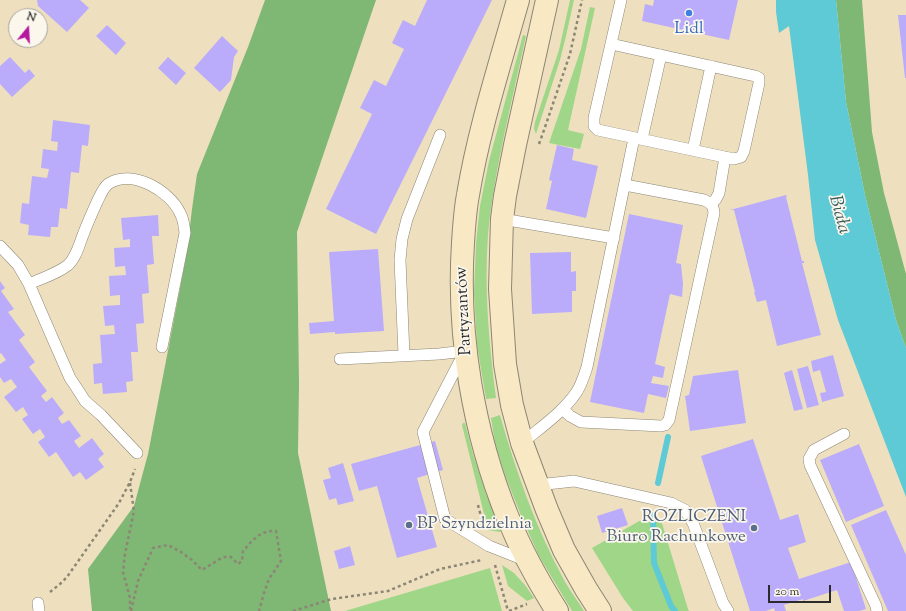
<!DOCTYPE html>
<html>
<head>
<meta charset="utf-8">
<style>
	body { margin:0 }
	#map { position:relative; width:906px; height:611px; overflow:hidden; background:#eee0bf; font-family:"Sorts Mill Goudy",serif }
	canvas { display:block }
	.north { position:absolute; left:8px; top:8px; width:40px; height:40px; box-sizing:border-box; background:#fbf7ec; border:1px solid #a8a59f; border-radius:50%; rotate:18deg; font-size:11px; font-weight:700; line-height:16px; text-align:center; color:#2b2b2b }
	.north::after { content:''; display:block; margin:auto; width:14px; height:18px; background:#b5179e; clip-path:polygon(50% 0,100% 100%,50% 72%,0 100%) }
	.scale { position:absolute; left:768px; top:585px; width:63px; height:18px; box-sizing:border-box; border:2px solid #2b2b2b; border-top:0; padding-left:5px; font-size:12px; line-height:14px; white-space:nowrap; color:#2b2b2b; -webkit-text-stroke:3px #fbf7ec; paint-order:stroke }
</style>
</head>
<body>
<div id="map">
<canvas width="906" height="611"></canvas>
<div class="north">N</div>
<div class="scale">20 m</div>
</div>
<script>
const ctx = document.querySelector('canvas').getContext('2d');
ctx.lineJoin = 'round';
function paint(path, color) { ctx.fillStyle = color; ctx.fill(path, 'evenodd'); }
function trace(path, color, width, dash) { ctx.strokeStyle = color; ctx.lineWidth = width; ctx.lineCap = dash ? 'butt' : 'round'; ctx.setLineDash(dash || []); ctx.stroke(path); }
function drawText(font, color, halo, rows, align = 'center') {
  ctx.font = font + ' "Sorts Mill Goudy",serif'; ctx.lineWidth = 3.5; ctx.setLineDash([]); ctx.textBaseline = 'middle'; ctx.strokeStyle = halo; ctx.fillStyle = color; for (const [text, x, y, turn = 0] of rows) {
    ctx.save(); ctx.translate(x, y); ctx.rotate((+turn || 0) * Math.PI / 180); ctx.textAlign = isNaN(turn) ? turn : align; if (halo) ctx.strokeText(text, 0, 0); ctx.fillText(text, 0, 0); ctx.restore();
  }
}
paint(new Path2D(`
	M570 0H574L566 36 560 60 536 134 534 129 535 122 559 50Z
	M590 7 595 8 568 130 584 134 580 149 549 143 581 49Z
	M523 35 526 36C519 67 512 99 505 131 498 165 491 200 488 235 484 289 489 344 496 398L486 399 477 345 474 292 476 243 480 206 489 161Z
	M500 415C516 472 536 528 564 580 570 591 578 601 584 611H572L539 556 522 518 505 475 495 443 491 418Z
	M463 423H465L473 454 486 494 501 530 500 532 488 530 462 425Z
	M648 516 661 520 688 609 689 611H633L623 598 592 548Z
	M502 565 514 573 525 585 534 598 527 601 508 586Z
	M490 568 502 611H345Z`), '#9fd687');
paint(new Path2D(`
	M265 0H376L297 232 299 384 298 453 331 611H92L88 569 134 506 148 454 187 252 192 209 197 174 248 47Z
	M836 0H862L872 132 884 193 906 274V348L896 320 865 195 846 102Z`), '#7fb774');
paint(new Path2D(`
	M776 0H836L846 102 865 195 896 320 906 348V497L838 320 815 240 808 175 789 26 779 33 776 12Z`), '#5ecad5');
trace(new Path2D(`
	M658 483 668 437
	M653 515 654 563 671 606 675 611`), '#5ecad5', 6);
paint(new Path2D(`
	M37 0H80L89 8 67 32 38 6Z
	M427 0H492L376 234 326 209 372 114 360 108 374 80 386 86 404 49 392 43 403 20 415 26Z
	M654 0H738L729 40 642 21 645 4 653 6Z
	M898 15H906V78H905Z
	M107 25 126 43 116 55 96 36Z
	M222 36 238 51 234 57 231 80 220 92 194 68Z
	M10 57 25 73 29 69 35 76 12 97 0 84V66Z
	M168 57 186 73 176 85 158 68Z
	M53 120 90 125 88 146 82 145 79 173 71 172 67 209 60 208 58 227H51L50 237 28 235 29 225 20 223 22 203 29 204 32 176 47 178 49 169 41 168 43 149 57 151 58 142 51 141Z
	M557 145 574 149 572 160 598 166 586 218 546 209 552 181 549 180Z
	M786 195 787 197H786L802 261H804V263H802L821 335 777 346 766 300 757 302 754 292H755L734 210H730Z
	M629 214 683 225 676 263 681 264 683 284 682 297 670 294 655 364 665 367 663 378 653 376 651 383 669 386 666 398 648 394 644 413 590 402Z
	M158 215 159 236H152L154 264 147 265 149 293 142 294 144 323 136 324 138 352H131L133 381 126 382 127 392 103 394 102 383 94 384 93 364 102 363 100 335 115 334 114 325 105 326 103 306 120 305V295L110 296 109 276 126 275 125 266 115 267 114 248 130 247V239L123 240 121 218Z
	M378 249 384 331 335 334V332L310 334 309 323 334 321 329 252Z
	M571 252V272L576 271V291H572V312L532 314 530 253Z
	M0 281 5 288 1 291 14 309 8 312 25 335 19 340 35 362 29 367 47 391 41 396 46 402 52 397 64 413 58 418 62 424 69 420 81 436 74 441 79 448 92 438 104 454 98 459 104 467 86 480 80 472 73 477 56 452 49 457 38 442 45 437 40 429 33 434 22 419 28 415 23 407 16 412 4 397 17 387 11 379 4 383 0 377V364L6 360 1 353 0 354Z
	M833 355 844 396 822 402 820 393 826 392 820 370 813 372 811 361Z
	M808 366 819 405 807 408 797 369Z
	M738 370 746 423 690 431 685 396 689 395 693 376Z
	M792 370 803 409 794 411 784 373Z
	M753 439 780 520 798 514 806 542 788 548 799 579 851 562 866 609 859 611H844L837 590 803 601V599L784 605 786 611H775L774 608 766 611H750L701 456Z
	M435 441 443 470 417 478 437 547 397 558 377 486 359 491 351 464Z
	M859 444 884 506 846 522 820 460Z
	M343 463 354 501 338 505 336 498 329 500 323 480 331 478 328 468Z
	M622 508 628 525 602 533 597 516Z
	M886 510 906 555V611H888L851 525Z
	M630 532 632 540 626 542 624 534Z
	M350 546 355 565 339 569 334 551Z`), '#baacfa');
const service = new Path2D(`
	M611 44 755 76 759 78V83L744 151 741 157 734 159 598 130 594 126V118L621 0
	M642 139 661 55
	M693 150 711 66
	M711 204 716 199 719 193 725 157
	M502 219 614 238
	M0 246 18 265 29 284 52 337 70 378 78 390 85 401 101 415 137 453
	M29 284C42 278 57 274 68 265 76 258 79 245 83 235 87 224 92 213 97 202 100 196 103 188 108 184 132 168 170 191 180 213 184 220 184 226 185 233L162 347
	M464 353 423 432 445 519 489 546 527 561
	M404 355 400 260 402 239 407 219 440 135
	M340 359 439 354 465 351
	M563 409 570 416 581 422 661 426 665 425 669 420 714 213C713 205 712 204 704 200L625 185
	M844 434 814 450 809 459 810 465 876 606 877 611
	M522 443C541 427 562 413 576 393 581 386 584 376 587 367L634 138
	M538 485 574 481 671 503 685 510 693 523 723 603 728 611
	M38 603 39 611`);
const secondary = new Path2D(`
	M518 0C500 64 479 129 468 195 465 210 464 227 463 243 457 335 473 432 508 518 521 550 538 581 557 611
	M547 0 515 145 505 196 502 219 500 289 505 364 512 405 522 443 547 510 564 550 586 589 600 611`);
trace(service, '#8c8675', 12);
trace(secondary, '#8c8675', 24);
trace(new Path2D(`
	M539 144 543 133 570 54 582 0
	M130 483 134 511 125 554 123 572 130 598V609
	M478 505 483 524
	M495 565 508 611
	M50 592 60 584 67 577 119 503 130 482 135 469
	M131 611 138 581 153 548 168 545 181 552 192 560 202 570 223 557H231L238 564 242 561 243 551C253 540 260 530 276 531L281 561 269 579 264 593 259 611
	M293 611 332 599 388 591 440 569 482 560
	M509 611 527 604`), '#8c8675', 2.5, [3, 3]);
trace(service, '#fff', 11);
trace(secondary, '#f8e8c3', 22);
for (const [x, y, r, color] of [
	[689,13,4,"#3f7fe0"],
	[409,525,4,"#5c6f8a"],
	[754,528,4,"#5c6f8a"]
]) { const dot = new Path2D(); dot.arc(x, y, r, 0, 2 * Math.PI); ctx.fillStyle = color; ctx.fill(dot); trace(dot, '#fbf7ec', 1.5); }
drawText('17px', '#366cbe', '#fbf7ec', [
	["Lidl",689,30]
]);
drawText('17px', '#2b2b2b', '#fbf7ec', [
	["Partyzantów",465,311,-93]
]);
drawText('17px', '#4e5e75', '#fbf7ec', [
	["ROZLICZENI",746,518],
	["Biuro Rachunkowe",746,538],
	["BP Szyndzielnia",417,525,"left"]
], 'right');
drawText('italic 18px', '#3a5b5e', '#fbf7ec', [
	["Biała",838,215,75]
]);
</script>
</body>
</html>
